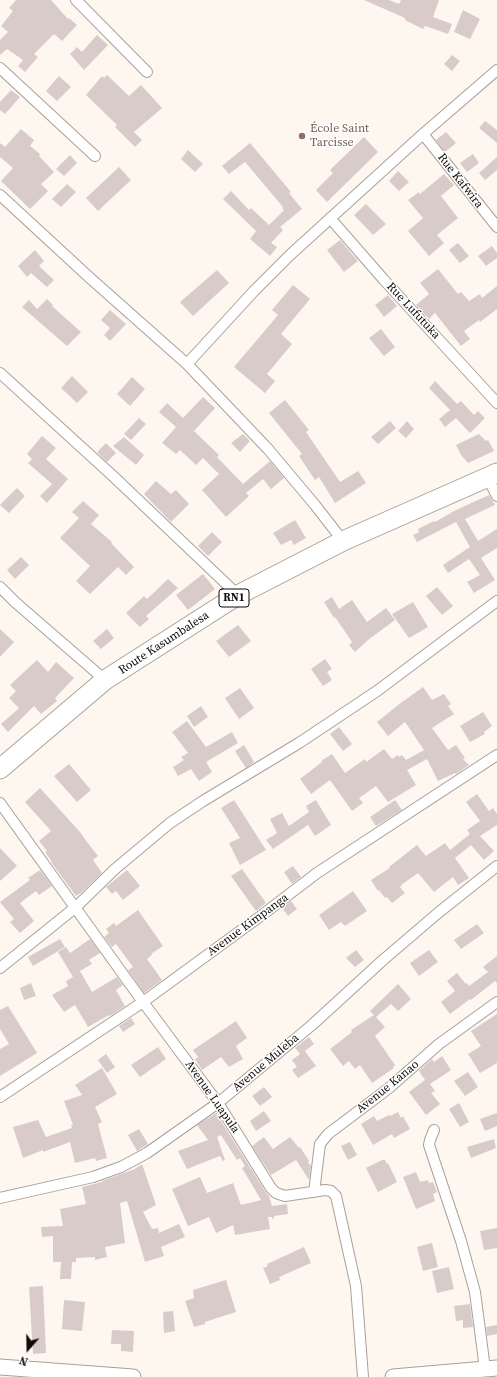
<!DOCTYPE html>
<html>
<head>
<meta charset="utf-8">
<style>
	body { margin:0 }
	#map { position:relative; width:497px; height:1377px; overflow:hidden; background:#fef7f0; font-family:"Source Serif 4",serif }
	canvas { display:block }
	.north { position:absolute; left:8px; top:1329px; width:40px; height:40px; -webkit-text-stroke:3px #fff; paint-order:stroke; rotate:200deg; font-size:11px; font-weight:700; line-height:16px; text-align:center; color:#0e0b08 }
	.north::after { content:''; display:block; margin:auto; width:14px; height:18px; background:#0e0b08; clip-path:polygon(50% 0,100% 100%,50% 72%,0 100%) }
</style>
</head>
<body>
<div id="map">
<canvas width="497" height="1377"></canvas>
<div class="north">N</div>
</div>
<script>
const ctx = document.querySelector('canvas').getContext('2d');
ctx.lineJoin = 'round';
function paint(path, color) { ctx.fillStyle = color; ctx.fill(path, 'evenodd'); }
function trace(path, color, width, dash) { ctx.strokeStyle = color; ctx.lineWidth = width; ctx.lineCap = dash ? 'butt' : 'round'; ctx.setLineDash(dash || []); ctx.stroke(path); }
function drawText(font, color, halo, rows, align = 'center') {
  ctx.font = font + ' "Source Serif 4",serif'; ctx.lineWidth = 3; ctx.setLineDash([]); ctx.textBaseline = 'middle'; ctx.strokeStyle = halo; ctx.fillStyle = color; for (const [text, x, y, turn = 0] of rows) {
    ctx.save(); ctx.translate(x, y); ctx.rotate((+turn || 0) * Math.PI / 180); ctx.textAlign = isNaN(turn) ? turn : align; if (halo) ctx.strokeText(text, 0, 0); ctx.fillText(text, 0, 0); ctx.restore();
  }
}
paint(new Path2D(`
	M16 0H51L68 19 69 18 77 25 62 41 54 34 34 54 38 57 25 72 18 66 23 60 7 49 0 55V40L8 32 1 26 13 11 9 8Z
	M364 0H389L399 4 401 0H439L433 17 452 24 448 34 428 27 425 26 423 29 405 20V18Z
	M463 10 480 19 470 39 454 32Z
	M97 35 108 45 84 70 70 54 77 47 82 52Z
	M452 55 460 61 452 71 444 64Z
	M107 75 129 96 141 85 162 108 134 132 142 140 135 147 115 127 117 125 86 95 102 76 104 78Z
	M59 76 71 87 57 101 46 91Z
	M11 90 20 97 5 114 0 110V102Z
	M485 121 497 130V143L479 128Z
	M21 129 34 140 30 146 40 154 39 156 54 172 41 184 48 191 30 209 1 181 13 168 0 157V143L5 147Z
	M446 132 456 143 445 152 436 140Z
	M364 137 378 152 327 202 316 190 333 173 330 170Z
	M250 143 291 192 289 193 302 209 280 227 283 230 271 243 277 247 270 256 250 239 256 231 223 199 231 191 249 210 251 208 269 225 284 210 282 208 283 207 245 162 229 174 222 166Z
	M188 150 203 164 195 172 181 159Z
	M473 154 479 163 467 172 460 163Z
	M70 155 77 163 64 176 56 169Z
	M497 157V170L485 180 479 173Z
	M119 167 131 180 98 211 86 198Z
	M398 171 409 182 399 191 389 181Z
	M444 174 454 185 441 196 458 218 437 235 444 243 429 256 408 231 423 218 408 200 419 192 420 194Z
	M67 184 76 192 61 207 52 199Z
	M366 204 386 224 373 235 354 215Z
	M340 240 358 261 344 272 327 250Z
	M458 243 469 256 460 263 449 250Z
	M492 246 497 253V258L486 266 478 256Z
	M35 250 44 261 39 266 54 280 47 287 31 273 27 277 18 266Z
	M438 269 458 294 461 292 469 301 480 294 482 298 497 286V309L480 322 479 320 464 331 470 339 461 346 435 313 429 319 416 305 429 294 420 283Z
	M217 270 229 283 193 316 180 302Z
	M293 285 310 299 281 334 292 344 267 374 275 381 265 393 234 367 278 315 272 310Z
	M388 295 397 306 384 317 375 305Z
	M47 299 53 305 52 306 81 332 67 346 22 307 29 300 37 309Z
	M110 310 126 324 110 341 104 335 110 328 101 320Z
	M381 329 395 347 384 356 369 338Z
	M72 376 88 392 77 403 61 388Z
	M132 377 145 389 130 406 117 394Z
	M435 381 457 404 461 401 474 415 478 411 485 418 470 433 456 418 445 427 439 419 450 410 429 388Z
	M203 397 215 408 194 431 219 455 217 457 243 484 270 461 284 478 271 489 263 479 246 493 249 496 226 517 202 490 219 474 203 458 196 465 180 450 176 454 162 443 176 427 159 412 167 403 183 418Z
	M285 400 309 430 306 432 340 482 358 471 366 483 335 503 319 477 315 480 299 456 302 454 269 413Z
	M139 418 146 424 131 440 124 434Z
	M390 421 396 428 378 444 371 437Z
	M407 421 414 429 406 438 398 431Z
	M243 434 250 441 240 452 231 443Z
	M479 434 486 441 488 440 494 451 468 463 461 455 456 445Z
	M42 436 56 448 46 459 68 479 47 503 40 496 52 484 28 463 32 459 27 454Z
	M124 437 144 455 136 465 113 446Z
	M106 443 116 453 107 462 97 452Z
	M156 481 171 494 176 490 189 504 171 522 144 494Z
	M17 488 25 496 9 513 0 505Z
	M489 495 495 505 465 519 478 541 497 529V548L481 558 495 580 474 593 467 582 480 575 469 559 448 573 443 565 470 547 456 522 417 542 413 535 419 532 418 529 434 521 435 522 456 510Z
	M83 501 99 515 91 524 112 542 111 543 134 567 126 575 118 567 90 594 76 581 90 566 60 538 79 518 72 512Z
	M295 520 306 538 294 545 291 540 281 545 273 533Z
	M212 532 222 542 208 556 198 546Z
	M21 557 29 565 15 579 7 570Z
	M203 574 215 589 188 610 176 595Z
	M168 579 178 588 146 616 149 619 140 627 126 613 144 596 147 599Z
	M437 587 453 606 442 615 426 596Z
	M332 597 339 609 352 600 367 622 386 608 395 620 368 640 355 652 349 645 352 642 335 617 334 618 324 602Z
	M413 602 428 627 409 638 392 614Z
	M238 625 251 641 229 657 216 641Z
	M0 629 14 642 0 657Z
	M107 629 114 638 101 649 93 641Z
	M325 659 332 669 327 672 332 680 323 686 311 669Z
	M37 660 48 672 56 662 74 678 55 698 57 701 41 714 34 706 8 732 1 724 19 708 9 698 16 691 10 685Z
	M423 687 432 700 444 694 451 704 448 706 454 714 432 728 448 750 456 745 465 758 463 759 469 765 456 774 455 773 438 781 427 759 407 770 416 785 388 802 376 786 359 798 363 803 352 811 330 780 311 794 300 779 322 762 321 761 332 754 345 773 365 759 366 762 384 749 392 759 398 755 399 757 402 755 406 760 424 750 405 722 388 736 377 722 398 705Z
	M240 688 254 708 239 719 225 698Z
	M201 706 208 717 194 727 187 716Z
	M483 712 492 726 484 732 485 734 470 742 460 726Z
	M187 721 206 747 232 732 238 743 206 762 212 772 199 781 191 769 178 776 173 767 184 760 181 757 188 753 172 732Z
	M339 727 352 744 343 751 330 734Z
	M244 745 254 762 246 768 235 751Z
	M69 764 91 790 77 802 54 776Z
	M40 788 80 832 87 842 98 856 93 860 102 873 82 892 76 896 51 862H52L45 852 47 851 39 841 51 831 25 802Z
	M477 794 489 811 493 808 497 814V825L480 836 494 851 484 860 471 845 455 858 469 878 458 885 453 877 434 892 418 873 401 885H402L400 887 405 893 392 903 387 897 385 898 379 890 378 891 371 880 390 868 389 867 417 845 426 856 445 843 450 850 470 834 467 830 480 821 466 802Z
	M234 800 266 850 240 865 229 843 240 838 221 808Z
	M316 800 331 825 315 836 308 825 273 849 266 840 277 833 270 819 282 813 289 826 309 812 306 806Z
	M395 800 402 810 376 826 370 817Z
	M0 848 17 866 0 881Z
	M293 866 301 877 292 884 284 872Z
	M242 869 266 903 256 911 231 876Z
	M40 870 52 886 39 895 36 891 20 903 34 921 20 933 10 922 14 919 0 902 30 880 28 878Z
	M127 870 140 886 123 900 116 891 112 894 106 887Z
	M353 891 367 911 345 926 341 922 329 930 319 915Z
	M291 901 297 909 288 916 282 908Z
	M138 910 163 946 151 954 152 955 147 959 162 980 144 993 128 970 133 967 116 944 112 947 104 937 109 933 106 929 114 923 116 926Z
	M477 924 484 933 461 949 454 940Z
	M60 939 65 947 33 966 28 957Z
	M90 939 100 953 89 960 92 964 80 971 92 992 117 977 123 985 116 990 125 1006 110 1016 109 1015 88 1027 75 1005 64 1012 52 995 68 986 66 981 73 977 58 952 66 947 70 953Z
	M356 950 364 960 355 967 346 958Z
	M429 950 438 962 419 976 410 963Z
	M497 956V983L495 981 471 1000 470 999 450 1014 441 1002 455 991 447 981 457 973 466 984 467 983 469 986 488 972 483 967Z
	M31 983 36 996 24 1000 20 988Z
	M398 984 411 999 398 1011 391 1004 376 1017 385 1027 375 1036 395 1065 393 1067 394 1068 372 1083 360 1065 355 1069 349 1061 343 1066 330 1049 352 1032 351 1030 374 1015 370 1011Z
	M8 1006 37 1053 0 1076V1049L9 1044 0 1029V1010Z
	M497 1014V1063L480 1073 468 1054 481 1046 471 1031Z
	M131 1018 135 1024 123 1032 119 1026Z
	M236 1021 247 1038 236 1046 243 1059 229 1067 221 1057 202 1070 195 1059 198 1057 193 1050Z
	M309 1037 314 1044 305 1051 316 1066 298 1078 292 1070 297 1067 292 1060 300 1054 295 1048Z
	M158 1047 166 1059 140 1077 131 1065Z
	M106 1054 115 1067 107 1073 98 1060Z
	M442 1056 451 1070 430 1084 435 1091 431 1093 440 1104 426 1115 409 1092 425 1080 419 1071 432 1059 434 1062Z
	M102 1068 117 1094 95 1107 102 1122 98 1124 107 1158 96 1161 95 1158 75 1163 70 1142 43 1152V1150L23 1158 13 1127 38 1120 46 1137 72 1128 71 1125H73L64 1101 82 1095 75 1085Z
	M468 1072 478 1087 465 1096 454 1081Z
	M264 1087 272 1097 260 1106 252 1096Z
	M459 1103 469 1122 460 1127 449 1109Z
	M264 1111 271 1121 256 1131 250 1121Z
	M398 1112 401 1118 403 1116 410 1129 394 1138 392 1134 373 1145 361 1124 374 1116 377 1121 389 1115 390 1116Z
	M216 1113 265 1191 269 1196 272 1206 287 1204 288 1214 274 1216V1219H273L272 1217H268L270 1229 235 1235 233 1225 216 1233 209 1217 188 1226 172 1189 200 1177 207 1193 233 1183 241 1205 261 1200 242 1168 245 1166 240 1158 237 1160 221 1135 217 1137 225 1160 223 1161 220 1156 187 1169 178 1151 208 1140 197 1125Z
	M497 1113V1126L485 1131 480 1119Z
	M139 1129 148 1144 137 1151 128 1135Z
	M264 1137 273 1149 290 1137 299 1148 300 1147 309 1161 308 1162 311 1166 309 1180 296 1160 271 1175 252 1146Z
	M494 1139 496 1148 471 1158 467 1147Z
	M350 1142 357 1155 348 1160 341 1146Z
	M382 1160H385L387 1164 388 1163 397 1182 378 1192 366 1168Z
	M142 1164 156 1205 143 1212 152 1229 158 1228 159 1233 179 1224 185 1237 161 1247 164 1256 145 1262 127 1201 120 1203 125 1243 105 1247 107 1257 95 1260V1257L76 1258V1262H72L71 1279H60L61 1262H53V1236L42 1237 41 1227 63 1226 60 1209 86 1204 82 1187 102 1182V1181L135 1169Z
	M416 1172 420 1182 428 1180 429 1183 433 1182 437 1192 433 1194 435 1201 416 1209 403 1177Z
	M497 1228V1248L484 1250 480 1231Z
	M432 1243 438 1267 423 1271 417 1247Z
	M304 1247 311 1263 279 1277 280 1280 270 1284 263 1268 268 1266 267 1264Z
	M449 1267 454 1289 437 1293 432 1271Z
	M226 1280 236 1312 205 1322V1324L194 1327 185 1301 194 1298 193 1290Z
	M43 1286 46 1353 33 1354 29 1287Z
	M64 1300 85 1302 82 1331 62 1329Z
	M470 1304 473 1327 463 1328V1320L456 1321 454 1306Z
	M173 1311 175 1331 164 1333 163 1312Z
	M497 1325V1334L487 1336 486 1327Z
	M112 1330 134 1331 133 1352 121 1351V1344H111Z`), '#d9cbc9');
const street = new Path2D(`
	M76 0 147 72
	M0 68 95 156
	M423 134 497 227
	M0 195 90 278 187 364 268 449 315 505 343 541
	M330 218 384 280 497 403
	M187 364 254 291 290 255 423 134 497 70
	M0 373 114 477 238 595
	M487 477 497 496
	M0 587 15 602 105 680
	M0 803 143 1002 218 1103 271 1188 276 1193 285 1196 325 1190 331 1191 336 1196 356 1286 363 1377
	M0 968 76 907 115 869 170 823 203 801 299 743 377 691 497 601
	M0 1097 143 1002 262 915 317 873 497 755
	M434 1130 430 1140 429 1145 461 1241 475 1292 485 1369
	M314 1192 320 1144 328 1134 389 1088 439 1044 497 1002
	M0 1198 93 1177 121 1167 147 1153 218 1103 312 1025 383 960 438 913 497 866`);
const secondary = new Path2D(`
	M0 1367 133 1377
	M393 1377 497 1368`);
const highway = new Path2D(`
	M0 769 105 680 238 595 343 541 497 473`);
trace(street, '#a9a199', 12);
trace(secondary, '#a9a199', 17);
trace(highway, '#a9a199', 21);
trace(street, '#fff', 10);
trace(secondary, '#fff', 15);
trace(highway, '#fff', 19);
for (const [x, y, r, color] of [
	[302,136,4,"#8d6e63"]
]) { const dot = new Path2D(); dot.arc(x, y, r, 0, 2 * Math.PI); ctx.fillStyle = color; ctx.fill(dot); trace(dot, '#fff', 1.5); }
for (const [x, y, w] of [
	[234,598,30]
]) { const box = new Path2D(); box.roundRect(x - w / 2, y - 9, w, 18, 3); ctx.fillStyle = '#fff'; ctx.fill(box); trace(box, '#0e0b08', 1); }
drawText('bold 11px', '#0e0b08', null, [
	["RN1",234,598]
]);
drawText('12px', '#785e54', '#fff', [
	["École Saint",310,129],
	["Tarcisse",310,143]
], 'left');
drawText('12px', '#0e0b08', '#fff', [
	["Rue Kafwira",460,181,52],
	["Rue Lufutuka",413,311,47],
	["Route Kasumbalesa",164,643,-33],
	["Avenue Kimpanga",248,925,-36],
	["Avenue Muleba",266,1063,-40],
	["Avenue Kanao",388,1087,-39],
	["Avenue Luapula",212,1097,55]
]);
</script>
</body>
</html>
